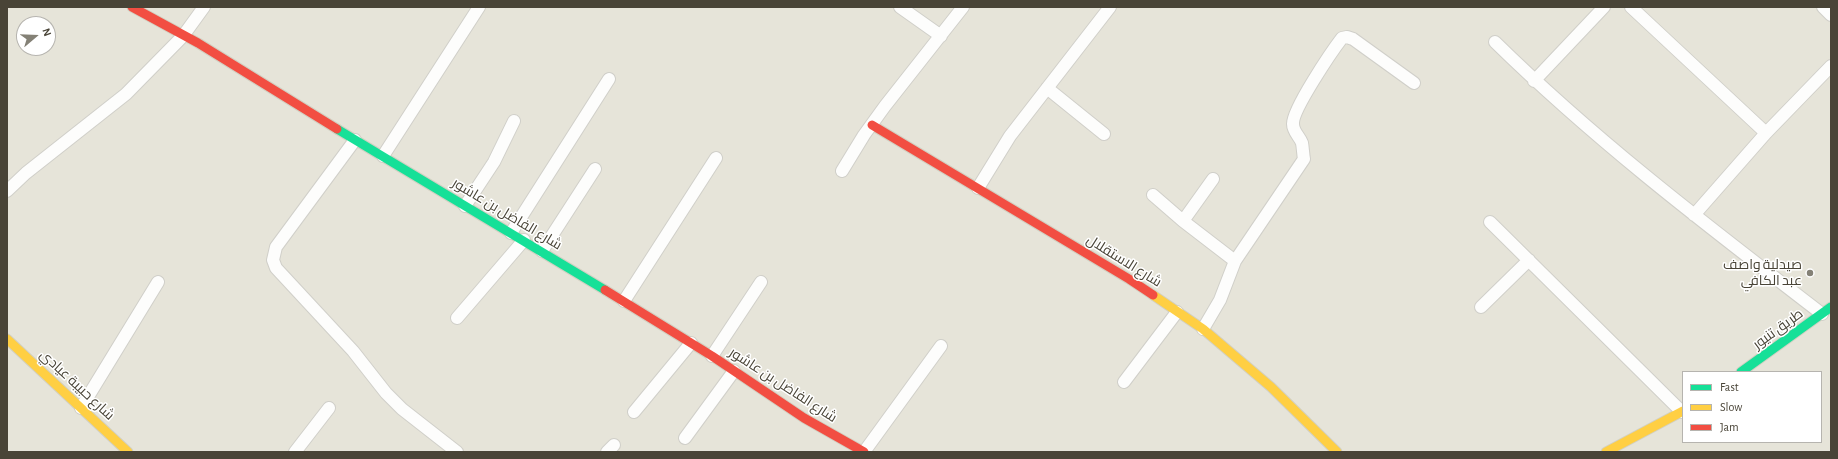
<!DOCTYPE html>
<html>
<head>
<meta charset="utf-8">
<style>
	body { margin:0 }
	#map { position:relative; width:1838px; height:459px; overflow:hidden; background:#f2f1ec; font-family:"Alegreya Sans",sans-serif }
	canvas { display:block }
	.frame { position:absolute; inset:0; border:8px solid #494437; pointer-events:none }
	.legend { position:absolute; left:1682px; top:371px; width:140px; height:72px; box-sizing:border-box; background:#fff; border:1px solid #b6b4af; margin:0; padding:5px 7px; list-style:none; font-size:12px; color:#494437 }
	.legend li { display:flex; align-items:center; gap:8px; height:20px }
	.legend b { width:20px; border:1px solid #b6b4af }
	.north { position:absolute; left:16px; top:16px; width:40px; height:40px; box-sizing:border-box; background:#fff; border:1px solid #b6b4af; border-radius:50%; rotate:71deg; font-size:11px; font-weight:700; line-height:16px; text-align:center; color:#494437 }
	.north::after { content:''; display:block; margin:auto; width:14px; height:18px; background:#848176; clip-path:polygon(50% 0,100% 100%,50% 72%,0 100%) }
</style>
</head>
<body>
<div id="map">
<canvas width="1838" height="459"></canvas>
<div class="frame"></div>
<ul class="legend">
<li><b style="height:5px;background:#16e098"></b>Fast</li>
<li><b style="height:5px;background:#ffcf43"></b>Slow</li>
<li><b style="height:5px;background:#f24e42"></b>Jam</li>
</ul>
<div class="north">N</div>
</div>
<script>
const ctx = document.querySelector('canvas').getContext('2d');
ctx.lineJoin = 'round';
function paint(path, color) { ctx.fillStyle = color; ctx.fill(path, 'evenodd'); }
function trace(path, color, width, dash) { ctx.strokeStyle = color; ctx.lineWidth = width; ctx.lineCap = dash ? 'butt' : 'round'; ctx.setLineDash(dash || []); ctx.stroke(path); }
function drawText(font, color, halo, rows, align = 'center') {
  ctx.font = font + ' "Alegreya Sans",Cairo,sans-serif'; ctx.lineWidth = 3; ctx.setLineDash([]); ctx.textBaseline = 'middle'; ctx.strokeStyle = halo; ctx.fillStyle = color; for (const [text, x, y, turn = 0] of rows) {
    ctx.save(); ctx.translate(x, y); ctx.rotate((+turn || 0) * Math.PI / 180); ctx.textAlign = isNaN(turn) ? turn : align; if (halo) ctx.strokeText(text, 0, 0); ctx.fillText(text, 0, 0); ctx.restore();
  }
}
paint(new Path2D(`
	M7 7H1831V452H7ZM24 24H48V48H24ZM1683 372H1821V442H1683Z`), '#e6e4d9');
const street = new Path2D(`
	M900 7 941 36
	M1631 7 1766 133
	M1823 7 1831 15
	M1495 42C1597 142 1709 227 1822 314
	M1534 81 1604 7
	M1047 88 1104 134
	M355 140 276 247 273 260 276 268 353 351 386 393 402 409 457 452
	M383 156 479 7
	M842 171 864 135 885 106 963 7
	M978 188 1010 136 1110 7
	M7 191 26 173 126 94 183 36 204 7
	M1153 195 1183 221 1235 261
	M465 206 494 162 514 121
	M1694 215 1766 133 1831 66
	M1183 221 1213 179
	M1490 222 1682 412
	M511 233 609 79
	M542 251 595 169
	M624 301 716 158
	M1481 307 1529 260
	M457 318 524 240
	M1203 329 1220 300 1235 261 1304 159C1303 154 1303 148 1302 143 1300 137 1293 132 1293 124 1292 110 1332 51 1342 38L1347 37 1353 39 1414 83
	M712 356 761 282
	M1124 382 1177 312
	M81 408 158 282
	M634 412 691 343
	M685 438 734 371
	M295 452 329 408
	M607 452 614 445
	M864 452 941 346`);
const fast = new Path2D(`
	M337 129 605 290
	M1741 372 1831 307`);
const slow = new Path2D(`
	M1153 295 1203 329 1271 387 1337 452
	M7 339 128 452
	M1606 452 1683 411`);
const jam = new Path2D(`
	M132 7 198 43 337 129
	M872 125 1129 279 1153 295
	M605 290 712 356 804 418 864 452`);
trace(street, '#d0cfc9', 14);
trace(fast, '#d2d0c2', 11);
trace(slow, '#d2d0c2', 11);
trace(jam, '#d2d0c2', 11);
trace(street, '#fdfdfc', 12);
trace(fast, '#16e098', 9);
trace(slow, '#ffcf43', 9);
trace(jam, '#f24e42', 9);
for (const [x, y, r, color] of [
	[1810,273,4,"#848176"]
]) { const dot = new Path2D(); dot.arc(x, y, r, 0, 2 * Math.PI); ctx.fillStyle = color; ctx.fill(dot); trace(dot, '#fff', 1.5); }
drawText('14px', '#494437', '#fff', [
	["شارع الفاضل بن عاشور",507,214,31],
	["شارع الاستقلال",1124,261,32],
	["طريق تنيور",1778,329,-36],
	["شارع حبيبة عيادي",77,385,43],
	["شارع الفاضل بن عاشور",783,385,33]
]);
drawText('14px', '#494437', '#fff', [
	["صيدلية واصف",1802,265],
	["عبد الكافي",1802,281]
], 'right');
</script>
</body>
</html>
